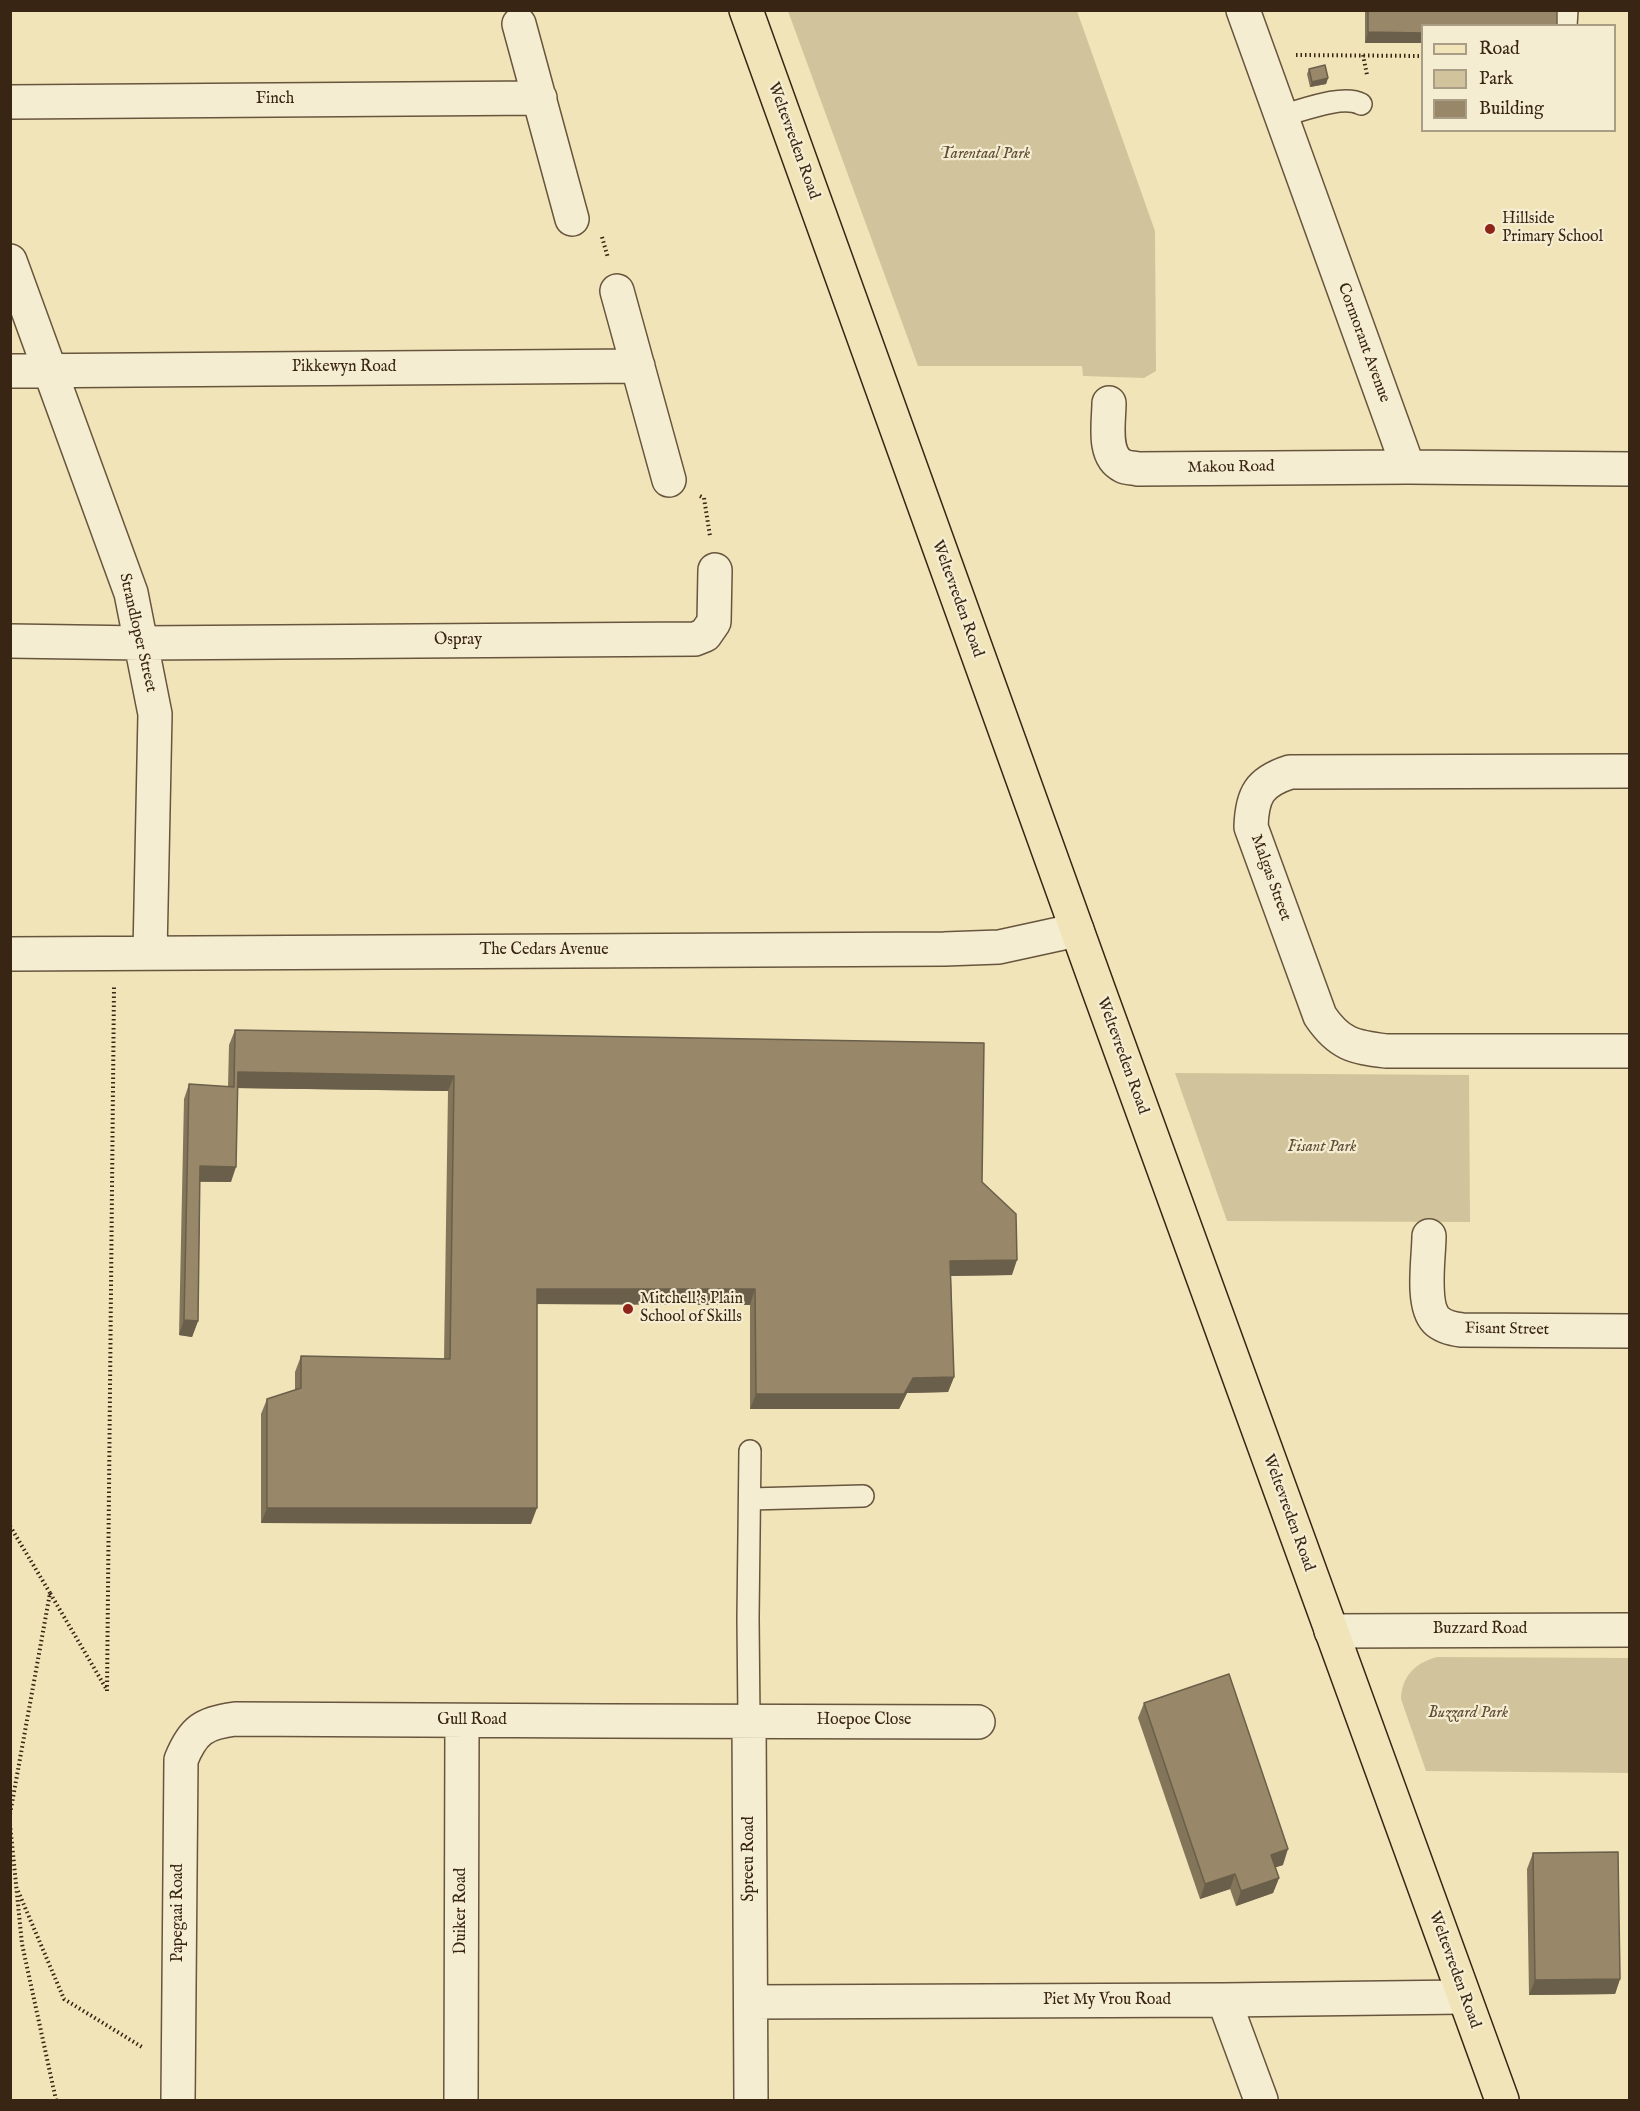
<!DOCTYPE html>
<html>
<head>
<meta charset="utf-8">
<style>
	body { margin:0 }
	#map { position:relative; width:1640px; height:2111px; overflow:hidden; background:#f0e4b8; font-family:"IM FELL English",serif }
	canvas { display:block }
	.frame { position:absolute; inset:0; border:12px solid #392514; pointer-events:none }
	.legend { position:absolute; left:1421px; top:24px; width:195px; height:108px; box-sizing:border-box; background:#f5edd1; border:2px solid #aa9d85; margin:0; padding:8px 10px; list-style:none; font-size:18px; color:#392514 }
	.legend li { display:flex; align-items:center; gap:12px; height:30px }
	.legend b { width:30px; border:2px solid #aa9d85 }
</style>
</head>
<body>
<div id="map">
<canvas width="1640" height="2111"></canvas>
<div class="frame"></div>
<ul class="legend">
<li><b style="height:8px;background:#f0e4b8"></b>Road</li>
<li><b style="height:16px;background:#d1c49c"></b>Park</li>
<li><b style="height:16px;background:#988869"></b>Building</li>
</ul>
</div>
<script>
const ctx = document.querySelector('canvas').getContext('2d');
ctx.lineJoin = 'round';
function paint(path, color) { ctx.fillStyle = color; ctx.fill(path, 'evenodd'); }
function trace(path, color, width, dash) { ctx.strokeStyle = color; ctx.lineWidth = width; ctx.lineCap = dash ? 'butt' : 'round'; ctx.setLineDash(dash || []); ctx.stroke(path); }
function drawText(font, color, halo, rows, align = 'center') {
  ctx.font = font + ' "IM FELL English",serif'; ctx.lineWidth = 4.5; ctx.setLineDash([]); ctx.textBaseline = 'middle'; ctx.strokeStyle = halo; ctx.fillStyle = color; for (const [text, x, y, turn = 0] of rows) {
    ctx.save(); ctx.translate(x, y); ctx.rotate((+turn || 0) * Math.PI / 180); ctx.textAlign = isNaN(turn) ? turn : align; if (halo) ctx.strokeText(text, 0, 0); ctx.fillText(text, 0, 0); ctx.restore();
  }
}
paint(new Path2D(`
	M788 11H1077L1155 231 1156 371 1144 378 1083 376 1082 366H918Z
	M1175 1073 1469 1075 1470 1222 1227 1221Z
	M1437 1657 1629 1658V1773L1426 1771 1401 1699C1402 1676 1415 1663 1437 1657Z`), '#d1c49c');
const service = new Path2D(`
	M1566 26 1567 10
	M1281 116C1301 111 1342 94 1361 104
	M750 1499 863 1496
	M749 1720 748 1618 750 1451`);
const minor = new Path2D(`
	M1243 10 1408 467
	M519 24 572 219
	M10 102 540 98
	M10 261 131 593 155 714 150 953
	M617 291 669 480
	M10 371 638 366
	M1109 403C1109 422 1102 456 1123 466 1127 468 1133 468 1138 469L1408 467 1630 469
	M10 641 141 643 695 639 705 635 714 622 715 570
	M1630 771 1290 772C1259 782 1252 795 1251 827L1320 1016C1339 1044 1353 1047 1386 1051H1630
	M10 954 944 949 999 947 1077 930
	M1429 1236C1429 1257 1421 1304 1436 1320 1443 1327 1453 1329 1462 1330L1630 1331
	M1331 1631 1630 1630
	M749 1720 751 2100
	M1224 2000 1261 2100
	M751 2002 1224 2000 1463 1997
	M178 2100 181 1760C193 1730 204 1723 235 1719 483 1722 730 1720 978 1722
	M461 2100 462 1722`);
const primary = new Path2D(`
	M746 10 1099 991 1502 2100`);
trace(service, '#67553d', 24);
trace(minor, '#67553d', 36);
trace(primary, '#392514', 36);
trace(new Path2D(`
	M1296 55 1422 56
	M1363 55 1367 75
	M602 237 608 258
	M700 496 704 498 710 536
	M10 1526 50 1593
	M107 1691 114 987
	M10 1814 50 1593 107 1690
	M10 1824 22 1944 56 2100
	M18 1891 64 1999 142 2047`), '#392514', 4, [1.5, 3]);
trace(service, '#f5edd1', 21);
trace(minor, '#f5edd1', 33);
trace(primary, '#f0e4b8', 33);
paint(new Path2D(`
	M1365 10H1557L1422 26V43H1365Z
	M1309 69 1328 78 1326 84 1310 87 1307 74Z
	M235 1030 982 1182 1012 1275 951 1276 954 1377 948 1392 907 1393 899 1409H750V1305L537 1304 531 1524 261 1523V1414L267 1399 295 1390V1372L301 1356 444 1359 448 1091 238 1088 231 1182H200L198 1321 192 1337 179 1335 184 1099 189 1084 228 1087 229 1045Z
	M1144 1703 1283 1865 1275 1867 1279 1878 1273 1893 1236 1906 1230 1889 1200 1899 1138 1718Z
	M1533 1853 1620 1979 1615 1994 1529 1995 1527 1869Z`), '#83755a');
paint(new Path2D(`
	M1368 32 1422 33V43H1365Z
	M1328 78 1326 84 1310 87 1312 82Z
	M238 1072 454 1076 448 1091 233 1088Z
	M200 1166 236 1167 231 1182 194 1181Z
	M1017 1260 1012 1275 945 1276 950 1261Z
	M537 1289H755L750 1305 531 1304Z
	M184 1320 198 1321 192 1337 179 1335Z
	M954 1377 948 1392 907 1393 899 1409H750L756 1394 913 1378Z
	M267 1508H537L531 1524 261 1523Z
	M1288 1849 1283 1865 1265 1871 1271 1855Z
	M1235 1874 1230 1889 1200 1899 1205 1884Z
	M1279 1878 1273 1893 1236 1906 1241 1891Z
	M1620 1979 1615 1994 1529 1995 1535 1980Z`), '#6a5f4a');
const building = new Path2D(`
	M1368 10H1557V26H1422V33L1368 32Z
	M1325 65 1328 78 1312 82 1309 69Z
	M235 1030 984 1043 982 1182 1016 1214 1017 1260 950 1261 954 1377 913 1378 904 1394H756L755 1289H537V1508H267V1399L301 1388V1356L450 1359 454 1076 238 1072 236 1167 200 1166 198 1321 184 1320 189 1084 234 1087Z
	M1229 1674 1288 1849 1271 1855 1279 1878 1241 1891 1235 1874 1205 1884 1144 1703Z
	M1618 1852 1620 1979 1535 1980 1533 1853Z`);
paint(building, '#988869');
trace(building, '#6a5f4a', 1.5);
for (const [x, y, r, color] of [
	[1490,229,6,"#8f2418"],
	[628,1309,6,"#8f2418"]
]) { const dot = new Path2D(); dot.arc(x, y, r, 0, 2 * Math.PI); ctx.fillStyle = color; ctx.fill(dot); trace(dot, '#f5edd1', 2); }
drawText('16px', '#392514', '#f5edd1', [
	["Finch",275,100],
	["Weltevreden Road",793,141,70],
	["Cormorant Avenue",1363,343,70],
	["Pikkewyn Road",344,368],
	["Makou Road",1231,468,-1],
	["Weltevreden Road",957,599,70],
	["Strandloper Street",137,633,77],
	["Ospray",458,641],
	["Malgas Street",1270,878,70],
	["The Cedars Avenue",544,951],
	["Weltevreden Road",1122,1056,70],
	["Fisant Street",1507,1330,1],
	["Weltevreden Road",1288,1513,70],
	["Buzzard Road",1480,1630],
	["Gull Road",472,1721],
	["Hoepoe Close",864,1721],
	["Spreeu Road",750,1859,-90],
	["Duiker Road",462,1911,-90],
	["Papegaai Road",179,1913,-90],
	["Weltevreden Road",1454,1970,70],
	["Piet My Vrou Road",1107,2001]
]);
drawText('italic 16px', '#5f4d36', '#f5edd1', [
	["Tarentaal Park",985,155],
	["Fisant Park",1322,1148],
	["Buzzard Park",1468,1714]
]);
drawText('16px', '#392514', '#f5edd1', [
	["Hillside",1502,220],
	["Primary School",1502,238],
	["Mitchell's Plain",640,1300],
	["School of Skills",640,1318]
], 'left');
</script>
</body>
</html>
